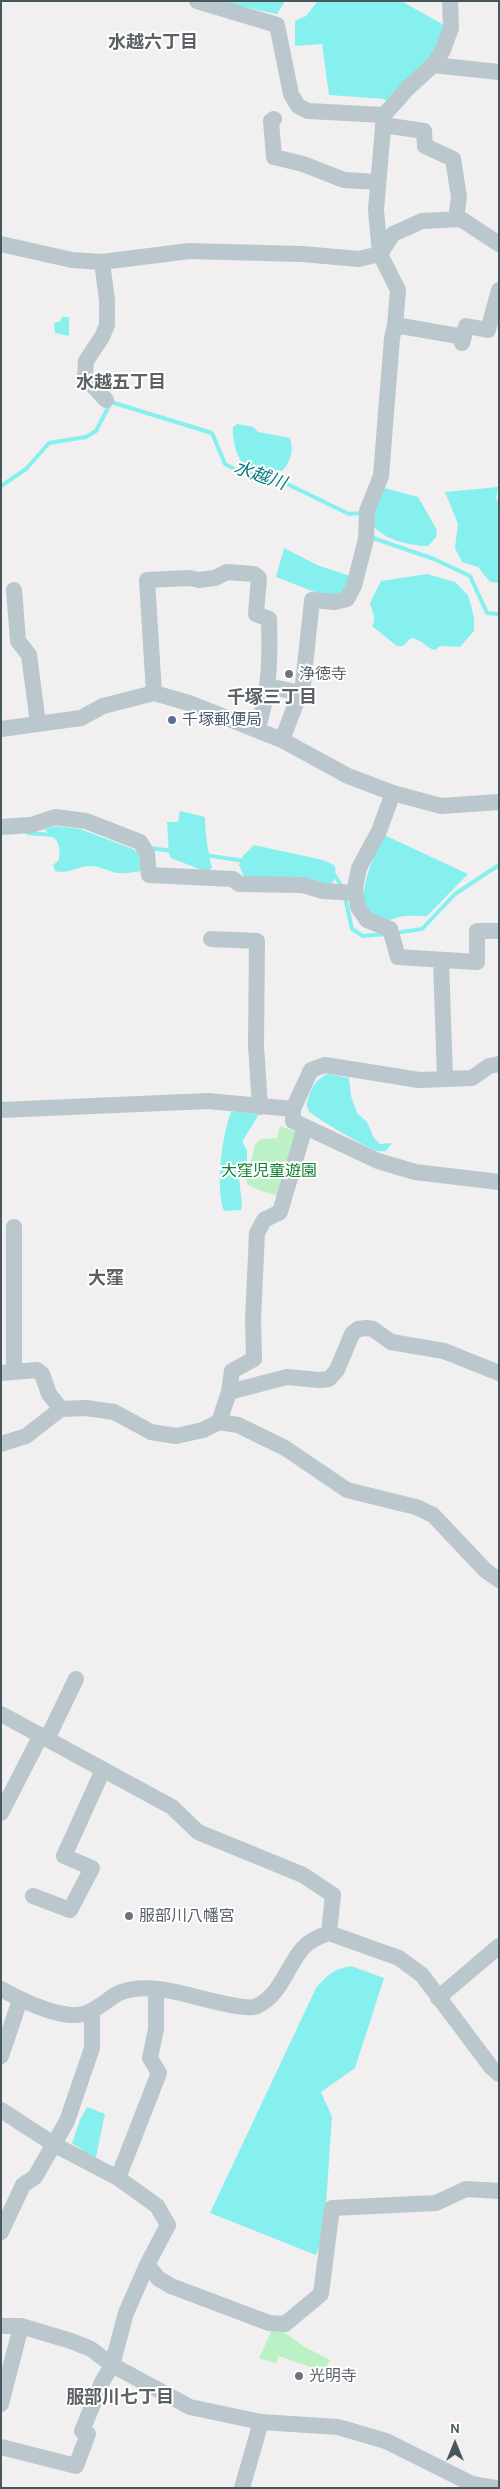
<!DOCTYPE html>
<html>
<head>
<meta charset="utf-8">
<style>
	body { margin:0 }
	#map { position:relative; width:500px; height:2489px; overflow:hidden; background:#f1efef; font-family:Karla,sans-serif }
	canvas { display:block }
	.frame { position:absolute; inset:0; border:2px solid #46575d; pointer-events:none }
	.north { position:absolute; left:430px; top:2419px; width:50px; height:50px; -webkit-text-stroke:4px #fff; paint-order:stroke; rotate:0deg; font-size:14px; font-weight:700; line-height:20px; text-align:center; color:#46575d }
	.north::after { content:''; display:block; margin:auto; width:18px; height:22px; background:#46575d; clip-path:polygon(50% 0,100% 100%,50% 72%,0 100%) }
</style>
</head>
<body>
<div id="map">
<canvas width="500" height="2489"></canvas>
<div class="frame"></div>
<div class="north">N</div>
</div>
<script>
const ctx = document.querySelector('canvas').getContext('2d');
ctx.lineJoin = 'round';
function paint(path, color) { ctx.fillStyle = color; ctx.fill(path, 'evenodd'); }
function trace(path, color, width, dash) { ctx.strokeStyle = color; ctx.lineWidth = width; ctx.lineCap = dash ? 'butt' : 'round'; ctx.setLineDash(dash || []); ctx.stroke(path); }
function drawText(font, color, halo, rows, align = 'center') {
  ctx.font = font + ' Karla,"Noto Sans JP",sans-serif'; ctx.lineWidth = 4; ctx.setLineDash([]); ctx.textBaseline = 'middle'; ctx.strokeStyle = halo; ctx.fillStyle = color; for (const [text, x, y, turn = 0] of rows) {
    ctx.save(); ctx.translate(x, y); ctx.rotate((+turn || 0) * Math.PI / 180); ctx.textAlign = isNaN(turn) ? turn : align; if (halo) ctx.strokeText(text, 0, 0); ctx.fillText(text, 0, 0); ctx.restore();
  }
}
paint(new Path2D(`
	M280 1126 299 1133 283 1196C269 1194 259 1191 247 1184 245 1170 254 1158 255 1144L261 1139 277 1138Z
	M272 2330H281L303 2346 330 2360 324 2372 279 2356 276 2364 259 2358Z`), '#bbf1c4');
paint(new Path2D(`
	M216 1H285L277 14Z
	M318 1H401L446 26 438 50 388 104 384 99 329 95 322 44 295 46V21L306 16Z
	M62 317H69V336L55 333 54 323 61 321Z
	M237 424 253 427 258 432 290 438C294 450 291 462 282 471L243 465C236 453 232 440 233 427Z
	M498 487 496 499 499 503V583L490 582 478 567 462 562 455 548 458 524 445 492Z
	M384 488 418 497 437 530 436 537 428 546C411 546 386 540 374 527V506Z
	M284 548 317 565 350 576 346 592 330 598 276 577Z
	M427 574 455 582 468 595 474 617V631L460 647 440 646 435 650C425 648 424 640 411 638L403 646H397L372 626C377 619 372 611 370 603L381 581Z
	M180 811 205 817C205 832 208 853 212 868L207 872 171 858 169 854 167 822H178Z
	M56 826 80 829 133 849 139 854 142 871C134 872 124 874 117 873 107 871 101 866 90 866 78 866 67 875 55 871L53 865 59 860C61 841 57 841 44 829Z
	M384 835 468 874 427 916C418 916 408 915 399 917 394 918 390 921 384 920 344 913 375 855 384 835Z
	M254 845 323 860 334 865C337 872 335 879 331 885L244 877 239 865 243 856Z
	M328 1074 349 1078 351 1096 357 1113 367 1122 374 1138 380 1144 392 1143 386 1151C383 1151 378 1152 375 1150 366 1147 313 1117 309 1111 305 1105 308 1099 310 1093 314 1083 319 1078 328 1074Z
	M236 1111 259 1114 242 1142 247 1150V1165C232 1177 245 1194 241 1210L224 1211C215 1187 222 1136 231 1112Z
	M351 1966 384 1978 355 2068 321 2092 332 2117 324 2232 316 2255 210 2213 316 1988C327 1975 334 1969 351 1966Z
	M87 2107 105 2114 96 2157 91 2156 72 2143 80 2120Z`), '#86f0ee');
trace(new Path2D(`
	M1 486 26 469 49 443 86 437 96 431 111 402 212 433 225 464 238 471 281 481 349 514 361 513 362 515
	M372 535 373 538 434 559 470 576 487 613 499 614
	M28 833 54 835
	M150 848 173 851
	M204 855 245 861
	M333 873 343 888
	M345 897 352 929 363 936 386 934
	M395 933 422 929 455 894 499 865`), '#86f0ee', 4);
trace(new Path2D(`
	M197 1 277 25 291 94 298 106 308 111 384 115
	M433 65 499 72
	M274 119 271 121 274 157 303 164 344 180 378 182
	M383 125 424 131 425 146 453 159 459 197 456 219
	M1 244 72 260 102 262 189 251 302 254 359 259 380 254 393 234 422 221 461 219 499 244
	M102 262 107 300V325L102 337 86 361 85 377 106 400
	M395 325 464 337
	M462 343 466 326 488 330 499 290
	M14 590 18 641 29 655 38 723
	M268 686 300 693
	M154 693 147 580 189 578 199 580 215 578 227 572 254 574 259 578 256 614 269 619C270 660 270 691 257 730
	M1 729 81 718 103 706 154 693 189 703 282 740 348 776 393 793 441 806 499 802
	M282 740 303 685 312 600 335 602 347 599 354 586 366 539 367 511 381 476 392 338 395 325 398 290 380 254 376 210 384 115 408 88 433 65 443 50 451 28 450 1
	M393 793 379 831 359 868 355 888 358 907 367 920 390 929 398 957 477 962V931H499
	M1 827 31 825 55 817 86 821 140 842 147 853 149 875 233 879 239 884 303 885 323 891 356 893
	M211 939 257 941 256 1045 260 1107
	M441 960 445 1079
	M499 1064 489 1066 472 1078 419 1080 325 1065 311 1070 293 1109V1121L378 1161 415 1172 499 1182
	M1 1110 208 1101 293 1109
	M14 1227V1372
	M1 1373 37 1370 42 1374 49 1394 61 1409
	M229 1392 287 1377 319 1380 329 1379 337 1370 352 1334 358 1329 366 1328 373 1329 391 1342 444 1351 499 1373
	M219 1422 229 1392 232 1371 254 1359 253 1320 257 1233 264 1220 280 1212 305 1127
	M1 1444 26 1436 61 1409 86 1408 114 1412 151 1432 176 1436 203 1430 219 1422 238 1425 285 1448 347 1490 416 1507 433 1515 485 1570 499 1580
	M1 1714 172 1807 198 1832 303 1875 333 1895 329 1933
	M47 1739 76 1679
	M1 1813 41 1735
	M33 1896 70 1910 92 1868 64 1856 103 1770
	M1 1989C21 2000 61 2020 83 2014 97 2011 107 1999 119 1993 136 1986 158 1988 176 1992 191 1995 245 2012 257 2006 281 1995 286 1967 303 1948 310 1940 320 1936 329 1933L399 1958 422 1975 491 2067 499 2074
	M438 1998 499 1946
	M1 2056 20 2000
	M1 2110 55 2145 118 2178 157 2206 168 2225 147 2265 159 2279 171 2286 269 2323 285 2324 321 2294 332 2208 436 2203 466 2189 499 2191
	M118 2178 159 2073 150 2058 156 2029V1989
	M1 2232 23 2185 35 2177 67 2121 92 2048V2012
	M1 2326H21L71 2341 91 2349 112 2365 190 2407 261 2422 338 2427 386 2441 472 2484 495 2488
	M1 2404 21 2326
	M1 2447 76 2466 88 2434 82 2431 102 2382 112 2365 126 2313 147 2265
	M242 2488 261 2422`), '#bac7cc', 16);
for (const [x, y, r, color] of [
	[289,674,5,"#6b7280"],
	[172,720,5,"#5c6f8a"],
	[129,1916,5,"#6b7280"],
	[299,2376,5,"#6b7280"]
]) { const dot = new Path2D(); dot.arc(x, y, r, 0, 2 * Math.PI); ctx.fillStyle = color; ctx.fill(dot); trace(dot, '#fff', 2); }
drawText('16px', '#5b616d', '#fff', [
	["浄徳寺",299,674],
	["服部川八幡宮",139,1916],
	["光明寺",309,2376]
], 'left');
drawText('16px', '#4e5e75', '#fff', [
	["千塚郵便局",182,720]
], 'left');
drawText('16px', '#138231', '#fff', [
	["大窪児童遊園",269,1171]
]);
drawText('bold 18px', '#5b6164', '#fff', [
	["水越六丁目",153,43],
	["水越五丁目",121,383],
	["千塚三丁目",272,698],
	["大窪",106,1279],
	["服部川七丁目",120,2398]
]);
drawText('italic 18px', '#09807e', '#fff', [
	["水越川",260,476,19]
]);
</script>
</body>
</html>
